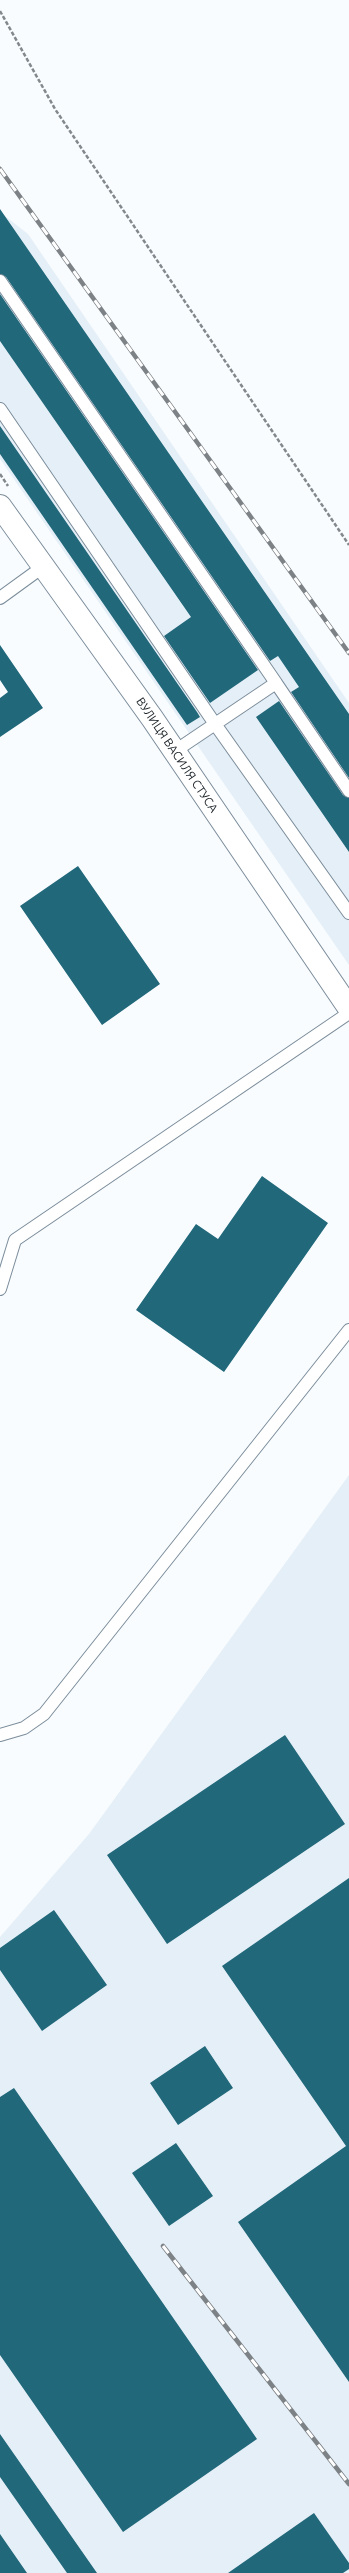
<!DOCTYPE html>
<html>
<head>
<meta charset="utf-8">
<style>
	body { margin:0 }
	canvas { display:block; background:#f8fcff }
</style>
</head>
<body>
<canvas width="349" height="2573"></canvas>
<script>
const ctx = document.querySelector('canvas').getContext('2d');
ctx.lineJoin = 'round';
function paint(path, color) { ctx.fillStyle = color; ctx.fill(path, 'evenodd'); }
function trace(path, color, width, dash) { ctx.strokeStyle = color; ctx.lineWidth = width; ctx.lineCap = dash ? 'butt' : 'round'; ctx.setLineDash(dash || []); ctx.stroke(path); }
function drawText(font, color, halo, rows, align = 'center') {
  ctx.font = font + ' Ubuntu,sans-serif'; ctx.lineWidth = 4; ctx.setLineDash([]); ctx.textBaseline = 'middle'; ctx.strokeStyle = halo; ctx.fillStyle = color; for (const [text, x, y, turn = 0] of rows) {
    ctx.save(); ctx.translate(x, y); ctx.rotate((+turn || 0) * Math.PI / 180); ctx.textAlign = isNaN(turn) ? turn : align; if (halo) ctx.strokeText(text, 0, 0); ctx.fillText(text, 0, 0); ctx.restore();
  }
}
paint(new Path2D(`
	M0 212 28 234 349 703V965L0 459Z
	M349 1475V2573H0V1937L89 1834Z`), '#e5eff7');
paint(new Path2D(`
	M0 209 349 714V778L291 692 299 687 278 656 270 661 6 277 0 274Z
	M0 294 258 670 210 703 164 636 191 617 0 341Z
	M0 426 197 712 200 717 187 725 0 454Z
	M0 645 43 708 0 737V698L8 692 0 680Z
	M279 701 343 795 349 798V852L256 717Z
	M78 866 160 984 102 1025 20 906Z
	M262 1176 328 1223 224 1372 136 1310 196 1224 218 1239Z
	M285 1735 345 1824 167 1944 107 1855Z
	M349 1878V2382L238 2222 346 2146 222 1966Z
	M54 1910 107 1985 42 2031 0 1970V1948Z
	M205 2046 233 2088 178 2125 150 2083Z
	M14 2088 257 2439 123 2532 0 2355V2097Z
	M176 2143 213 2196 169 2226 132 2173Z
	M0 2434 97 2573H67L0 2477Z
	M314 2513 349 2563V2569L343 2573H228Z
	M0 2534 27 2573H0Z`), '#21687a');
const lane = new Path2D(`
	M0 281 276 683 175 751
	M0 409 215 724 349 913
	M0 598 44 566
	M276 683 349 791
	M0 1289 15 1240 349 1013
	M0 1735 24 1728 44 1714 349 1330`);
const street = new Path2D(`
	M0 506 152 718 349 1008`);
trace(lane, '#7c8d9b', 14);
trace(street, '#7c8d9b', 24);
trace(new Path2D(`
	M0 11 55 109 349 545
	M0 474 8 486`), '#82888c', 2.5, [4, 2]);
trace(lane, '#fff', 12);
trace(street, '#fff', 22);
const rail = new Path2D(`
	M0 169 349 653
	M163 2246 349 2484`);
trace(rail, '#7d8286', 4.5);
trace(rail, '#fff', 3, [9]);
drawText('12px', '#1b2227', '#fff', [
	["ВУЛИЦЯ ВАСИЛЯ СТУСА",177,755,56]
]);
</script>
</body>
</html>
